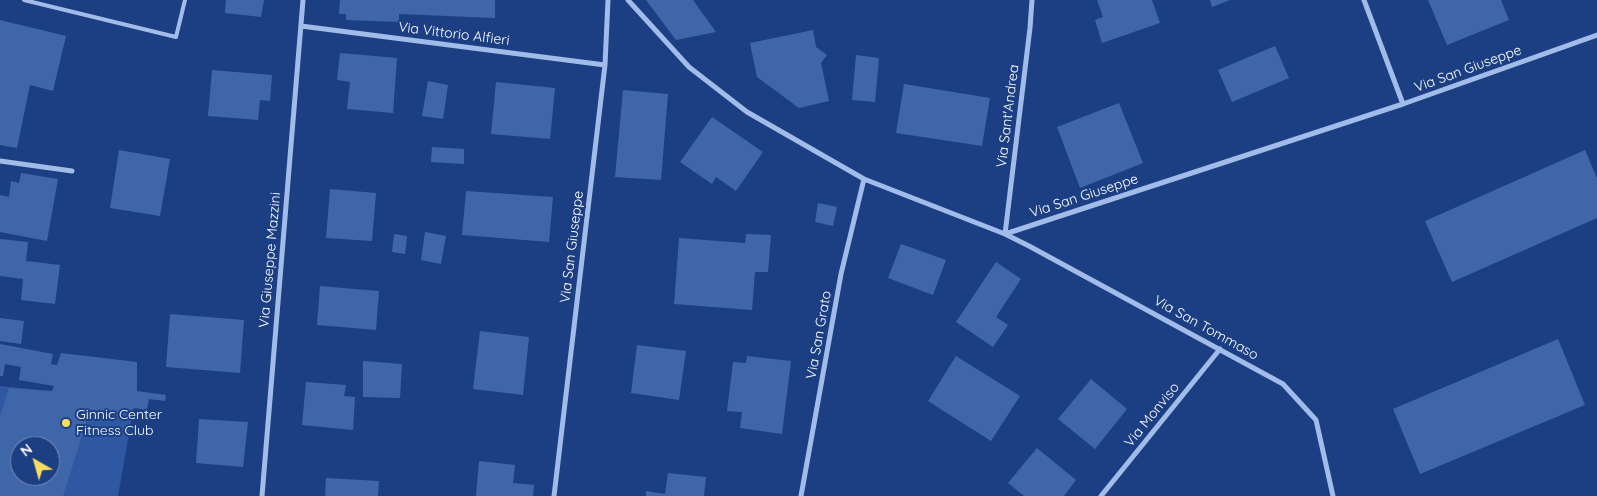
<!DOCTYPE html>
<html>
<head>
<meta charset="utf-8">
<style>
	body { margin:0 }
	#map { position:relative; width:1597px; height:496px; overflow:hidden; background:#1c3f83; font-family:Quicksand,sans-serif }
	canvas { display:block }
	.north { position:absolute; left:10px; top:436px; width:50px; height:50px; box-sizing:border-box; background:#1c3f83; border:1px solid #778cb5; border-radius:50%; rotate:322deg; font-size:14px; font-weight:700; line-height:20px; text-align:center; color:#fff }
	.north::after { content:''; display:block; margin:auto; width:18px; height:22px; background:#fbdc60; clip-path:polygon(50% 0,100% 100%,50% 72%,0 100%) }
</style>
</head>
<body>
<div id="map">
<canvas width="1597" height="496"></canvas>
<div class="north">N</div>
</div>
<script>
const ctx = document.querySelector('canvas').getContext('2d');
ctx.lineJoin = 'round';
function paint(path, color) { ctx.fillStyle = color; ctx.fill(path, 'evenodd'); }
function trace(path, color, width, dash) { ctx.strokeStyle = color; ctx.lineWidth = width; ctx.lineCap = dash ? 'butt' : 'round'; ctx.setLineDash(dash || []); ctx.stroke(path); }
function drawText(font, color, halo, rows, align = 'center') {
  ctx.font = font + ' Quicksand,sans-serif'; ctx.lineWidth = 4; ctx.setLineDash([]); ctx.textBaseline = 'middle'; ctx.strokeStyle = halo; ctx.fillStyle = color; for (const [text, x, y, turn = 0] of rows) {
    ctx.save(); ctx.translate(x, y); ctx.rotate((+turn || 0) * Math.PI / 180); ctx.textAlign = isNaN(turn) ? turn : align; if (halo) ctx.strokeText(text, 0, 0); ctx.fillText(text, 0, 0); ctx.restore();
  }
}
paint(new Path2D(`
	M0 386 135 400 118 496H0ZM20 446H50V476H20Z`), '#2f58a2');
paint(new Path2D(`
	M226 0H264L261 17 225 13Z
	M340 0H495V18L399 14V22L346 20V14H339Z
	M646 0H693L716 32 676 40Z
	M1097 0H1152L1160 23 1102 43 1095 20 1103 17Z
	M1210 0H1230L1212 7Z
	M1428 0H1501L1509 20 1447 45Z
	M0 20 66 36 53 91 30 85 17 148 0 145Z
	M813 30 816 47 827 55 821 63 829 101 799 108 757 77 750 43Z
	M1275 46 1289 78 1232 102 1218 70Z
	M340 53 397 58 393 113 347 109 350 82 337 80Z
	M856 55 879 58 875 102 852 100Z
	M212 70 272 75 270 101 260 100 258 120 208 116Z
	M428 81 448 85 443 119 422 116Z
	M496 82 555 88 550 139 491 134Z
	M904 84 990 98 982 146 896 133Z
	M623 90 668 94 661 180 615 177Z
	M1119 103 1143 163 1080 188 1057 127Z
	M712 117 763 152 736 191 716 177 712 184 680 162Z
	M432 147 464 149V164L431 162Z
	M119 150 170 159 160 216 110 208Z
	M1585 150 1597 178V218L1452 282 1425 221Z
	M21 173 58 179 47 241 0 232V195L9 197 11 181 19 183Z
	M330 189 376 193 372 241 326 238Z
	M466 191 553 197 549 242 462 235Z
	M818 203 837 207 833 226 815 222Z
	M425 232 446 236 441 264 421 260Z
	M394 234 407 236 405 254 392 252Z
	M746 234 771 235 768 272H755L752 310 674 304 679 238 745 243Z
	M0 239 28 242 26 261 60 265 55 304 21 300 23 279 0 276Z
	M901 244 946 260 933 295 888 278Z
	M996 262 1021 279 996 317 1008 325 993 347 956 322Z
	M320 286 379 291 376 330 317 325Z
	M170 314 244 320 240 373 166 367Z
	M0 318 24 321 21 344 0 341Z
	M480 331 529 337 523 395 473 389Z
	M1558 339 1585 405 1420 474 1393 409Z
	M0 344 53 354 51 364 57 365 61 353 137 362V391L166 395 165 401 149 399 147 410 134 408 131 414 90 410 63 496H0V416L9 388 52 391 54 386 19 380 21 367 5 364 3 376H0ZM20 446H50V476H20Z
	M637 345 686 351 679 400 631 393Z
	M747 356 791 361 782 434 740 428 742 412 727 411 733 362 746 363Z
	M956 356 1020 396 991 441 928 401Z
	M363 361 402 364 400 398 363 397Z
	M1091 379 1127 409 1095 449 1058 419Z
	M306 382 346 385 344 396 355 397 353 430 302 425Z
	M199 419 248 422 243 467 196 463Z
	M1037 448 1076 480 1064 496H1024L1008 483Z
	M479 461 515 465 513 483 534 485 533 496H476Z
	M668 473 706 477 704 496H646V491L665 494Z
	M326 478 379 481 378 496H325Z`), '#4066aa');
trace(new Path2D(`
	M24 0 176 37 185 0`), '#a2bcea', 4);
trace(new Path2D(`
	M628 0 689 67 747 112 864 179 1005 234 1403 104 1597 35
	M1032 0 1030 28 1005 234 1029 246 1283 384 1316 420 1333 496
	M1364 0 1403 104
	M301 26 605 65
	M0 161 72 171
	M262 496 303 0
	M554 496 605 65 608 0
	M801 496 841 274 864 179
	M1101 496 1220 349`), '#a2bcea', 5);
for (const [x, y, r, color] of [
	[66,423,5,"#fbdc60"]
]) { const dot = new Path2D(); dot.arc(x, y, r, 0, 2 * Math.PI); ctx.fillStyle = color; ctx.fill(dot); trace(dot, '#1c3f83', 2); }
drawText('14px', '#fff', '#1c3f83', [
	["Via Vittorio Alfieri",454,34,7],
	["Via San Giuseppe",1468,69,-20],
	["Via Sant'Andrea",1008,116,-83],
	["Via San Giuseppe",1084,196,-18],
	["Via San Giuseppe",572,247,-83],
	["Via Giuseppe Mazzini",270,260,-85],
	["Via San Tommaso",1206,328,29],
	["Via San Grato",819,335,-80],
	["Via Monviso",1152,415,-51]
]);
drawText('14px', '#fff', '#1c3f83', [
	["Ginnic Center",76,415],
	["Fitness Club",76,431]
], 'left');
</script>
</body>
</html>
